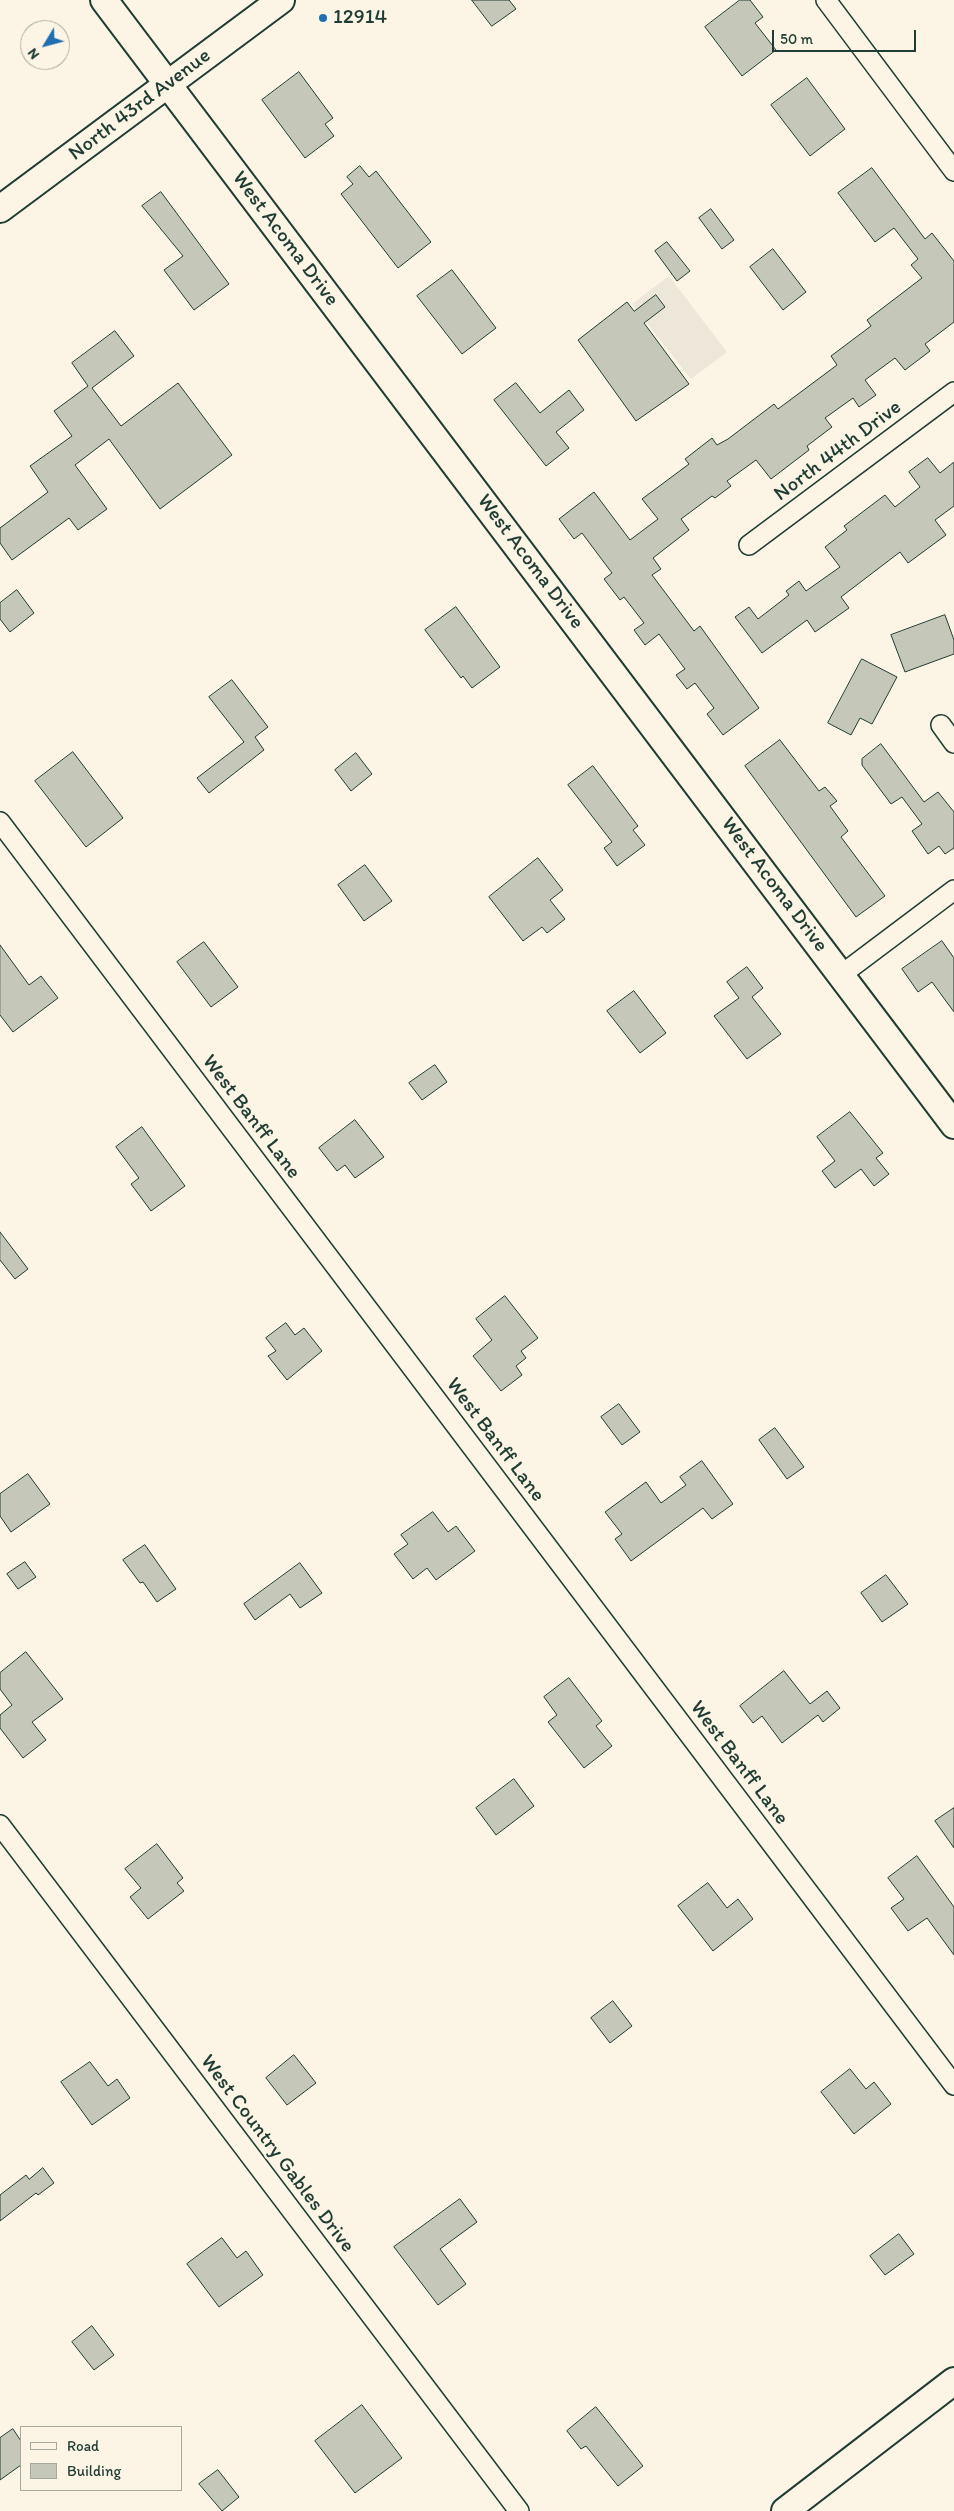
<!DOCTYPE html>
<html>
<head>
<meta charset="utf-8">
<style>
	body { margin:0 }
	#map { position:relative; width:954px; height:2511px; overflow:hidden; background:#fcf5e5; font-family:Itim,sans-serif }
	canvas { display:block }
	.legend { position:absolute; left:20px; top:2426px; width:162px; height:65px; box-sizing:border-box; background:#fcf5e5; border:1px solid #a4ab9e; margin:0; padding:6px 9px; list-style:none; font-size:15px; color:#1f3d34 }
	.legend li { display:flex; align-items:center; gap:10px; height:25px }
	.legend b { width:25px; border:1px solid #a4ab9e }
	.north { position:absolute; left:20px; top:20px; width:50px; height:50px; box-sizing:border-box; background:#fcf5e5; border:1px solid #a4ab9e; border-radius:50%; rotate:233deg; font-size:14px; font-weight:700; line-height:20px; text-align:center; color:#1f3d34 }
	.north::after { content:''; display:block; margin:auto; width:18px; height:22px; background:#1f6fb2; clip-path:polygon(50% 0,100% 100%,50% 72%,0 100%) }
	.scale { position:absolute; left:772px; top:30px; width:144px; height:22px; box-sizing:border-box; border:2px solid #1f3d34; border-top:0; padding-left:6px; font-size:15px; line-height:18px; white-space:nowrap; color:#1f3d34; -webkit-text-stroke:4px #fcf5e5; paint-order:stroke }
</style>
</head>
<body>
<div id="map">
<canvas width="954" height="2511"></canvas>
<ul class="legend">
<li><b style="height:6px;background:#fcf5e5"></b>Road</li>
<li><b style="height:14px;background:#c5c7b9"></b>Building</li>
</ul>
<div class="north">N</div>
<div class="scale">50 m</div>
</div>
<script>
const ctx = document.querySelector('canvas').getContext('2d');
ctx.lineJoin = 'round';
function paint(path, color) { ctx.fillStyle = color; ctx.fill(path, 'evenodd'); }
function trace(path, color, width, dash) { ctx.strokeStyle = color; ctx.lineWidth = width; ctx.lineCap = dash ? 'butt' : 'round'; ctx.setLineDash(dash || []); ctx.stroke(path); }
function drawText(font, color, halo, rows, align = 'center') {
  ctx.font = font + ' Itim,sans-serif'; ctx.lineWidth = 4.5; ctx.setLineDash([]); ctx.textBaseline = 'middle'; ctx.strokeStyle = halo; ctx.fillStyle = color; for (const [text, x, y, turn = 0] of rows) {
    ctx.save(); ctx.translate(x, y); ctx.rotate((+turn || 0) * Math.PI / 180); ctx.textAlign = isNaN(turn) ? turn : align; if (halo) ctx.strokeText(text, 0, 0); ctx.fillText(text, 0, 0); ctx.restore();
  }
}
paint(new Path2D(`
	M669 276 727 352 691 379 632 304Z`), '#ece7d8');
const building = new Path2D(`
	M472 0H509L516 9 492 26Z
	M740 0H750L763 17 755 23 776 50 742 76 705 27Z
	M299 72 333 118 325 124 334 136 305 158 262 100Z
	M807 78 845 129 810 156 771 105Z
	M360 166 369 177 376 171 431 242 398 268 341 194 353 184 347 177Z
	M872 168 925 239 932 233 954 261V322L925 344 930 351 905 370 895 358 865 380 876 395 859 407 853 398 825 418 832 427 807 446 809 450 771 479 756 460 727 481 731 486 715 498 712 496 681 519 689 530 653 558 661 569 652 575 694 631 700 626 759 708 723 735 707 714 714 708 695 683 687 689 676 675 685 669 659 634 645 645 634 630 644 623 624 597 620 600 604 579 612 573 582 533 574 539 559 519 594 492 630 540 658 519 642 499 689 464 685 459 712 438 717 445 728 439 774 404 778 409 837 365 831 356 871 326 867 320 922 278 911 265 918 259 894 228 875 242 838 193Z
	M161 192 229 284 194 310 164 270 183 256 142 206Z
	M711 209 734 240 722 249 699 218Z
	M667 242 690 271 677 281 655 251Z
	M773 249 806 292 783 310 750 267Z
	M452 270 496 328 462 354 417 296Z
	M656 295 665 307 644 323 689 384 636 421 578 340 627 302 634 311Z
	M115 331 134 356 92 388 121 426 178 383 232 455 160 509 109 439 75 465 107 509 78 530 69 518 12 560 0 543V528L48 492 30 466 72 436 54 411 88 386 72 363Z
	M516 383 540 413 569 390 584 410 556 432 569 448 546 466 494 400Z
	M928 458 940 473 954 462V506L935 520 946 535 908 563 900 552 841 597 849 608 815 632 807 620 762 653 735 617 749 607 758 619 789 595 786 591 799 581 806 591 840 567 825 547 847 530 844 526 885 495 895 507 920 487 909 472Z
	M17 590 34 613 10 632 0 619V603Z
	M456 607 500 667 472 688 463 676 461 678 425 630Z
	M945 615 954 640V654L905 672 891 635Z
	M862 659 897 677 872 724 860 718 851 735 828 723Z
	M232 680 268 727 255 737 264 750 209 793 197 778 244 742 209 697Z
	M780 740 819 791 825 787 837 801 830 806 848 831 841 837 885 896 856 917 745 766Z
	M881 744 924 802 938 792 954 812V848L945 854 939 846 928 854 912 831 922 824 902 797 891 804 862 765V759Z
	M73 752 123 818 86 847 35 781Z
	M356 753 372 774 351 791 335 770Z
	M593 766 638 826 633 830 645 845 617 866 604 848 612 842 568 785Z
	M538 858 563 890 550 900 565 919 547 933 542 927 523 941 489 897Z
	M365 865 392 901 364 921 338 885Z
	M942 941 954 958V1012L932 982 918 992 902 969Z
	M204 942 238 987 211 1007 177 962Z
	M0 945 29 985 41 976 58 998 13 1032 0 1015Z
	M747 967 763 988 752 997 781 1034 747 1059 714 1016 739 998 727 982Z
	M634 991 666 1033 640 1053 607 1011Z
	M435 1065 447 1082 422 1100 409 1083Z
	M850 1112 883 1153 876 1158 889 1174 874 1186 861 1169 835 1188 822 1171 835 1161 817 1137Z
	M355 1120 384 1157 355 1178 345 1165 337 1171 319 1148Z
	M142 1127 185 1186 151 1211 131 1184 139 1178 116 1147Z
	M0 1232 28 1269 15 1279 0 1260Z
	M505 1296 538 1338 521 1351 526 1358 516 1366 522 1375 501 1391 473 1356 492 1340 476 1319Z
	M286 1323 295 1335 304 1328 322 1351 287 1380 268 1356 276 1351 266 1338Z
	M619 1404 640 1432 622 1445 601 1417Z
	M775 1428 804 1467 787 1479 759 1440Z
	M702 1461 733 1504 712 1519 703 1508 631 1561 615 1539 622 1534 605 1512 646 1482 661 1503 686 1485 680 1477Z
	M28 1474 50 1504 11 1532 0 1516V1494Z
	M433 1512 448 1532 456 1526 475 1551 436 1580 427 1568 413 1579 394 1554 408 1544 401 1535Z
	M145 1545 176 1589 157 1602 143 1582 140 1583 123 1560Z
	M25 1562 36 1577 18 1589 7 1574Z
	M300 1563 322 1593 300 1608 290 1594 255 1620 244 1604Z
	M886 1575 908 1604 882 1622 861 1593Z
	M26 1652 63 1699 32 1722 46 1740 23 1758 0 1728V1715L12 1705 0 1689V1673Z
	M784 1671 810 1704 827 1691 840 1708 823 1722 818 1715 782 1743 762 1716 753 1723 740 1706Z
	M569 1678 602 1721 596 1726 612 1746 584 1768 548 1722 557 1715 544 1697Z
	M514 1779 534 1806 496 1835 476 1808Z
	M954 1808V1848L935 1821Z
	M157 1844 183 1878 177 1883 184 1891 148 1919 130 1897 141 1888 125 1869Z
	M917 1856 954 1907V1955L927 1918 908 1931 891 1908 904 1899 888 1878Z
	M708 1883 727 1908 738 1899 753 1919 713 1951 678 1906Z
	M613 2001 632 2026 610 2043 591 2018Z
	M294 2055 316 2083 287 2105 266 2078Z
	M90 2062 108 2086 117 2079 130 2098 92 2125 61 2082Z
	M850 2069 866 2089 874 2082 891 2104 854 2134 821 2092Z
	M43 2168 54 2183 38 2195 36 2193 0 2221V2195L26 2175 29 2179Z
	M460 2199 477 2222 440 2249 466 2284 438 2305 394 2247Z
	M899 2234 914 2254 885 2275 870 2256Z
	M222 2238 237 2258 246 2251 263 2275 219 2307 187 2264Z
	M92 2326 114 2355 94 2370 72 2342Z
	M362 2405 402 2458 355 2493 315 2441Z
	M596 2407 643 2466 618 2486 586 2446 581 2449 567 2431Z
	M13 2429 21 2441V2465L0 2480V2438Z
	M218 2470 239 2497 222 2511 199 2484Z`);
paint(building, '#c5c7b9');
trace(building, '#1f3d34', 1);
const street = new Path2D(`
	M826 0 954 171
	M749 545 954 392
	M941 725 954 743
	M0 822 954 2085
	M841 975 954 890
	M0 1825 519 2511`);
const secondary = new Path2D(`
	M104 0 954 1125
	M0 209 281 0
	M785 2511 954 2381`);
trace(street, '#1f3d34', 22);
trace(secondary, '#1f3d34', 30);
trace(street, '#fcf5e5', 19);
trace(secondary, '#fcf5e5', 26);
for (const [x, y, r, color] of [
	[323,18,5,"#1f6fb2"]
]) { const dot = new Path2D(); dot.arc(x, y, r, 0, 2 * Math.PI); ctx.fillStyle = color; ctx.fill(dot); trace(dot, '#fcf5e5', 2); }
drawText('21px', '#1f3d34', '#fcf5e5', [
	["12914",333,18]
], 'left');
drawText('21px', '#1f3d34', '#fcf5e5', [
	["North 43rd Avenue",140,105,-37],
	["West Acoma Drive",285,239,53],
	["North 44th Drive",838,451,-37],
	["West Acoma Drive",530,562,53],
	["West Acoma Drive",774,885,53],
	["West Banff Lane",251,1117,53],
	["West Banff Lane",495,1440,53],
	["West Banff Lane",739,1763,53],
	["West Country Gables Drive",277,2154,53]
]);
</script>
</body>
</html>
